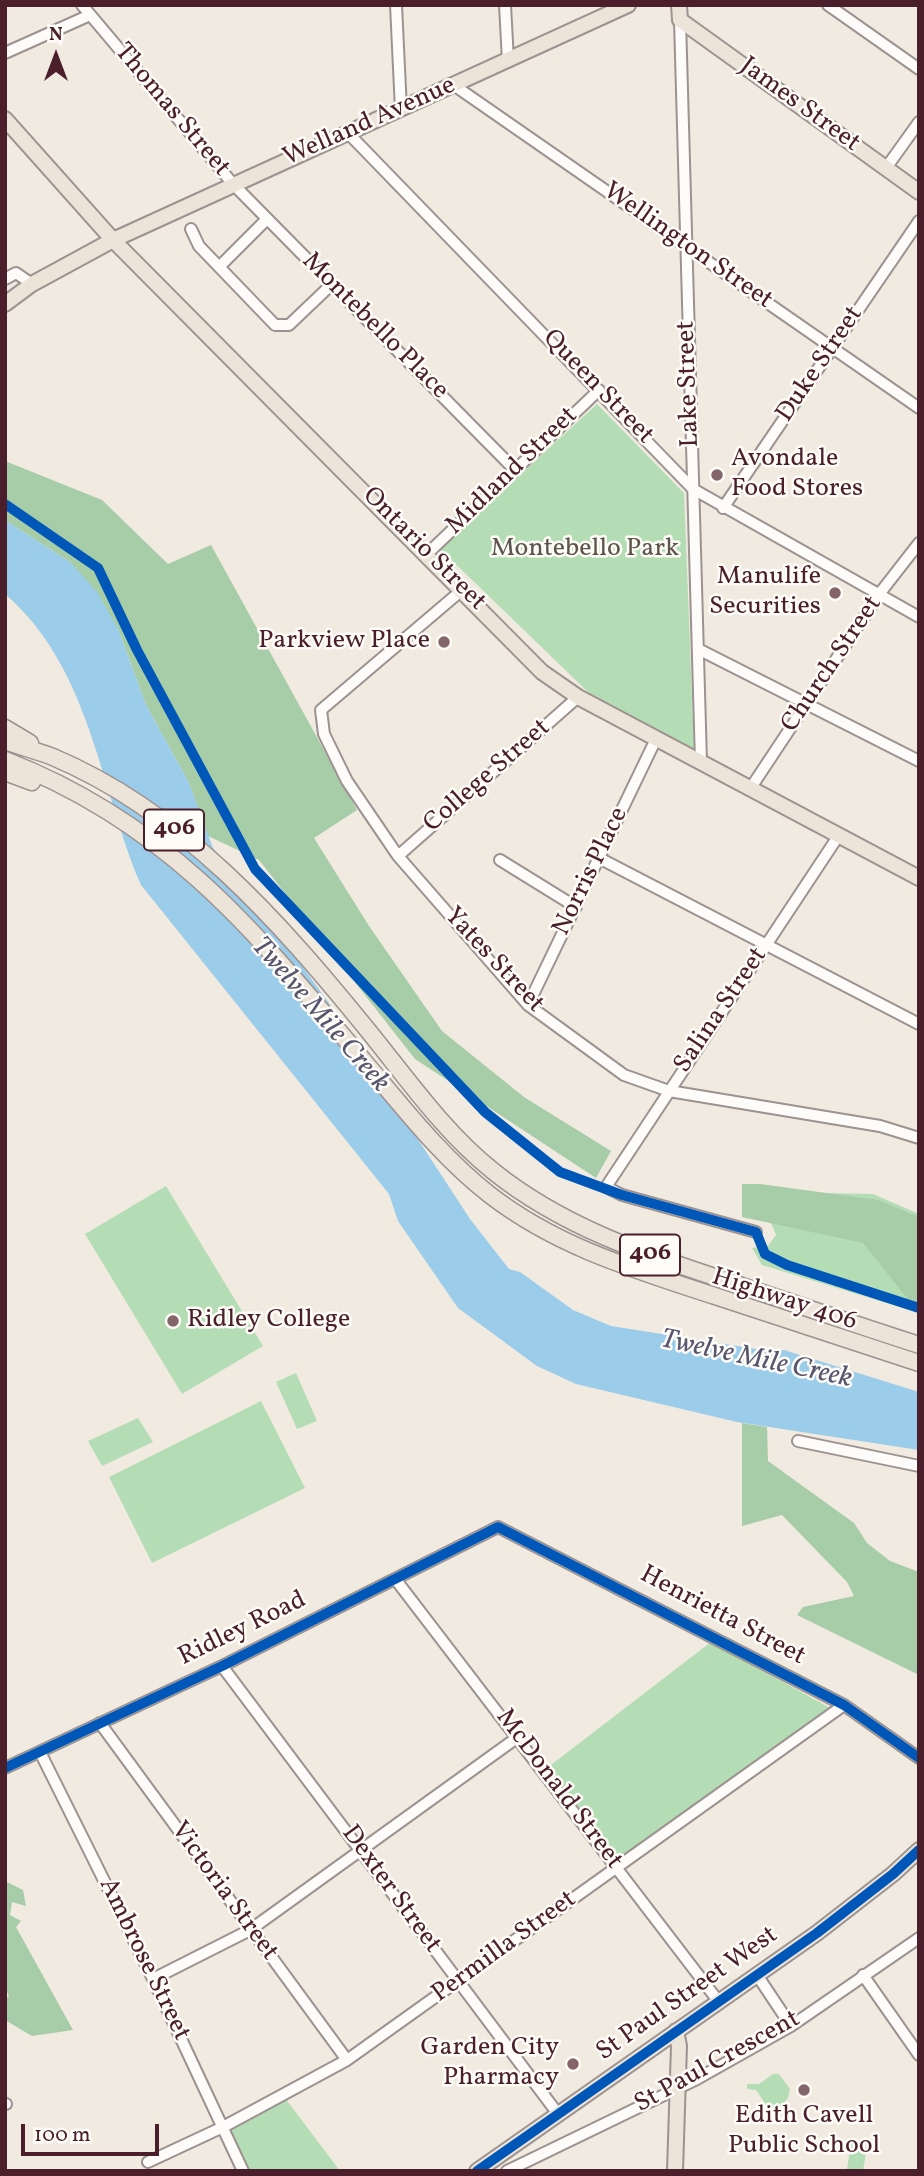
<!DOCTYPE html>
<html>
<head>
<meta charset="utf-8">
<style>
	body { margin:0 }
	#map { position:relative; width:924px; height:2176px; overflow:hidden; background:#f0eae0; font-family:Vollkorn,serif }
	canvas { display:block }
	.frame { position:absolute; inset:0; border:7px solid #4a1f2b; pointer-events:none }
	.north { position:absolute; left:21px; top:21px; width:70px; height:70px; -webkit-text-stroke:5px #fdfcf7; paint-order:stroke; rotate:0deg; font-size:19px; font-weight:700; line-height:28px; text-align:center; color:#4a1f2b }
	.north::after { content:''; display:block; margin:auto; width:24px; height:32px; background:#4a1f2b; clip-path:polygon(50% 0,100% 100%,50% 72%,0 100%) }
	.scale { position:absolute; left:21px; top:2124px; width:138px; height:32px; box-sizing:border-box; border:4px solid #4a1f2b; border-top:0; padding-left:9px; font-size:21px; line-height:24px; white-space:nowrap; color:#4a1f2b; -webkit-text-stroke:5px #fdfcf7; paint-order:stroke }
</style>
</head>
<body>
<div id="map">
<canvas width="924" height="2176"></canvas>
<div class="frame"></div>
<div class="north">N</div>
<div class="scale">100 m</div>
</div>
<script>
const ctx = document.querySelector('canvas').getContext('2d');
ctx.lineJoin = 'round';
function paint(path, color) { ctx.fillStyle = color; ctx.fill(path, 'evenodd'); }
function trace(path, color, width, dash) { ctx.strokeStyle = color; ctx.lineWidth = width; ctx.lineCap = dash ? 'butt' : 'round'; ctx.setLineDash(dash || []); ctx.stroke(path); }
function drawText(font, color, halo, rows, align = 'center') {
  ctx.font = font + ' Vollkorn,serif'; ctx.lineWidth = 5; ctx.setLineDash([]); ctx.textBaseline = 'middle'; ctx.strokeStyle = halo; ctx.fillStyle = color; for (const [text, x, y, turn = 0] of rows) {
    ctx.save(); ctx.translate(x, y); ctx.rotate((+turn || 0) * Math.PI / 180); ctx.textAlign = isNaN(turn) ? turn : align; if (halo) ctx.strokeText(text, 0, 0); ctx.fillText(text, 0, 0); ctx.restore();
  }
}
paint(new Path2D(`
	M597 404 684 493 694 749 588 692 440 549Z
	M166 1186 263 1346 182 1394 85 1234Z
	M775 1192 873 1194 919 1214V1313L762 1265 752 1248 768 1246 776 1235 770 1221Z
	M296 1373 317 1421 297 1429 276 1382Z
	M261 1401 305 1488 152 1563 109 1477Z
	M138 1418 153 1442 102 1466 88 1441Z
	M711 1642 830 1708V1712L621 1860 547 1768Z
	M773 2074H779L790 2089 788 2098 780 2108H768L756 2090 747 2089V2084H759Z
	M285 2098 340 2171H249L230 2128Z
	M851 2144 867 2147 863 2171 847 2169Z`), '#b5ddb5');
paint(new Path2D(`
	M5 461 102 500 168 564 211 545 357 810 314 838 369 926 442 1031 524 1097 611 1151 596 1178 415 1059 259 860 208 836 189 783 146 705 118 629 71 563 5 520Z
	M742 1184H760L878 1200 919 1217V1313L863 1243 742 1217Z
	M742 1423 767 1427 768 1461 854 1523 867 1543 890 1561 919 1572V1675L797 1615 803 1607 854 1596 847 1582 782 1515 742 1526Z
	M7 1882 23 1890 26 1906 12 1902 10 1915 21 1921 16 1927 73 2030 32 2036 5 2020V1999L9 1996 5 1987Z`), '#a7cca8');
paint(new Path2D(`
	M5 520 71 563 97 592 118 629 146 705 189 783 213 848 224 862 226 861 331 1006 470 1219 509 1269 520 1272 573 1310 611 1326 769 1351 784 1350 919 1392V1450L737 1422 576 1384 537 1366 458 1308 398 1221 389 1194 141 885C99 787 91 668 5 594Z`), '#9bccea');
const minor = new Path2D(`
	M82 5 233 184 515 470
	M396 5 401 110
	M505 5 508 61
	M828 5 919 69
	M680 20 701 762
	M5 53 90 15
	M455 86 919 408
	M348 133 693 489 919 617
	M886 168 919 122
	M191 229 199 246 275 325H289L332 284
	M219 267 267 219
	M5 279 16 273 32 284
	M723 508 919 221
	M427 554 599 390
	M462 590 321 710 324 734 347 781 398 856 528 1005 624 1075 669 1091 880 1126 919 1138
	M698 649 919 761
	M750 789 880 593 919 543
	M398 856 578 697
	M599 858 919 1024
	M500 860 576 907
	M528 1005 656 739
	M756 1232 622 1195 606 1187 839 835
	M798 1441 919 1466
	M396 1580 719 2002
	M222 1666 558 2114
	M100 1723 347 2060
	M40 1752 153 1979 243 2171
	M5 1768 222 1666 498 1527 844 1705 919 1758
	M757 1975 791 2026
	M863 1975 919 2055
	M153 1979 250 1930 518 1737
	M5 2104H6
	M148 2162 223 2127 347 2060 844 1705
	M507 2171 697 2079 791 2026 919 1938`);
const major = new Path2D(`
	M679 5 680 20 919 192
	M5 119 113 240 542 672 578 697 919 878
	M5 304 32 284 113 240 628 5
	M477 2171 817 1933 893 1874 919 1850
	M675 2171 679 2046 676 2031`);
const highway = new Path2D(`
	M5 728 30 743
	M5 741C21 747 38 751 53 757 183 812 279 921 366 1028 406 1077 443 1131 493 1171 566 1230 654 1257 742 1286 801 1306 860 1326 919 1345
	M5 760C168 823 255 931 363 1060 403 1107 441 1157 490 1195 557 1247 636 1270 715 1296 783 1319 851 1341 919 1363
	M5 772 32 782`);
trace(minor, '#9c928f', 14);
trace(major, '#9c928f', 18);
trace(highway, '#9c928f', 19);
trace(minor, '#fdfcfa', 10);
trace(major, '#ece3d9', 14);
trace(highway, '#ece3d9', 16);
trace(new Path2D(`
	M5 504 98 568 137 650 255 869 485 1112 560 1172 622 1195 756 1232 765 1254 787 1265 919 1308
	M5 1768 222 1666 498 1527 844 1705 919 1758
	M477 2171 817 1933 893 1874 919 1850`), '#0057b8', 10);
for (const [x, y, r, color] of [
	[717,475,7,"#84666a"],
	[835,593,7,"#84666a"],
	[444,642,7,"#84666a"],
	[173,1321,7,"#84666a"],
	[573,2064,7,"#84666a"],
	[804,2090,7,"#84666a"]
]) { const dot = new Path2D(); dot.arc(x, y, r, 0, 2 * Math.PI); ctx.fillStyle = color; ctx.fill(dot); trace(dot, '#fdfcf7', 2.5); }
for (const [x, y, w] of [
	[174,830,60],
	[650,1255,60]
]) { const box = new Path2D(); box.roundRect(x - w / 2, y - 20.5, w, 41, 5); ctx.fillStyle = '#fdfcf7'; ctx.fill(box); trace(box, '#4a1f2b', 2); }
drawText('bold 24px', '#4a1f2b', null, [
	["406",174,830],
	["406",650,1255]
]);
drawText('26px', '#4a1f2b', '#fdfcf7', [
	["James Street",799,106,36],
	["Thomas Street",171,111,50],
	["Welland Avenue",370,123,-24],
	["Wellington Street",687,247,35],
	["Montebello Place",374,327,45],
	["Duke Street",821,365,-56],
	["Lake Street",690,384,-92],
	["Queen Street",597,388,46],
	["Midland Street",513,472,-44],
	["Ontario Street",423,550,45],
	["Church Street",833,665,-56],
	["College Street",488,777,-41],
	["Norris Place",592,872,-64],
	["Yates Street",493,961,47],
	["Salina Street",722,1011,-56],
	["Highway 406",784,1301,18],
	["Henrietta Street",722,1617,28],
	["Ridley Road",243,1630,-26],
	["McDonald Street",558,1790,53],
	["Dexter Street",390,1890,54],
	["Victoria Street",223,1892,54],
	["Permilla Street",505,1948,-36],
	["Ambrose Street",143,1960,64],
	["St Paul Street West",688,1995,-35],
	["St Paul Crescent",718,2063,-29]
]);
drawText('26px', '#4a1f2b', '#fdfcf7', [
	["Avondale",731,460,"left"],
	["Food Stores",731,490,"left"],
	["Manulife",821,578],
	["Securities",821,608],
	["Parkview Place",430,642],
	["Ridley College",187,1321,"left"],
	["Garden City",559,2049],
	["Pharmacy",559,2079],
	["Edith Cavell",804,2117,"center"],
	["Public School",804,2147,"center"]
], 'right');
drawText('26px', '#5c554a', '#fdfcf7', [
	["Montebello Park",585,550]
]);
drawText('italic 28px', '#595770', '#fdfcf7', [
	["Twelve Mile Creek",319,1016,49],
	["Twelve Mile Creek",756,1361,12]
]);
</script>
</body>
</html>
